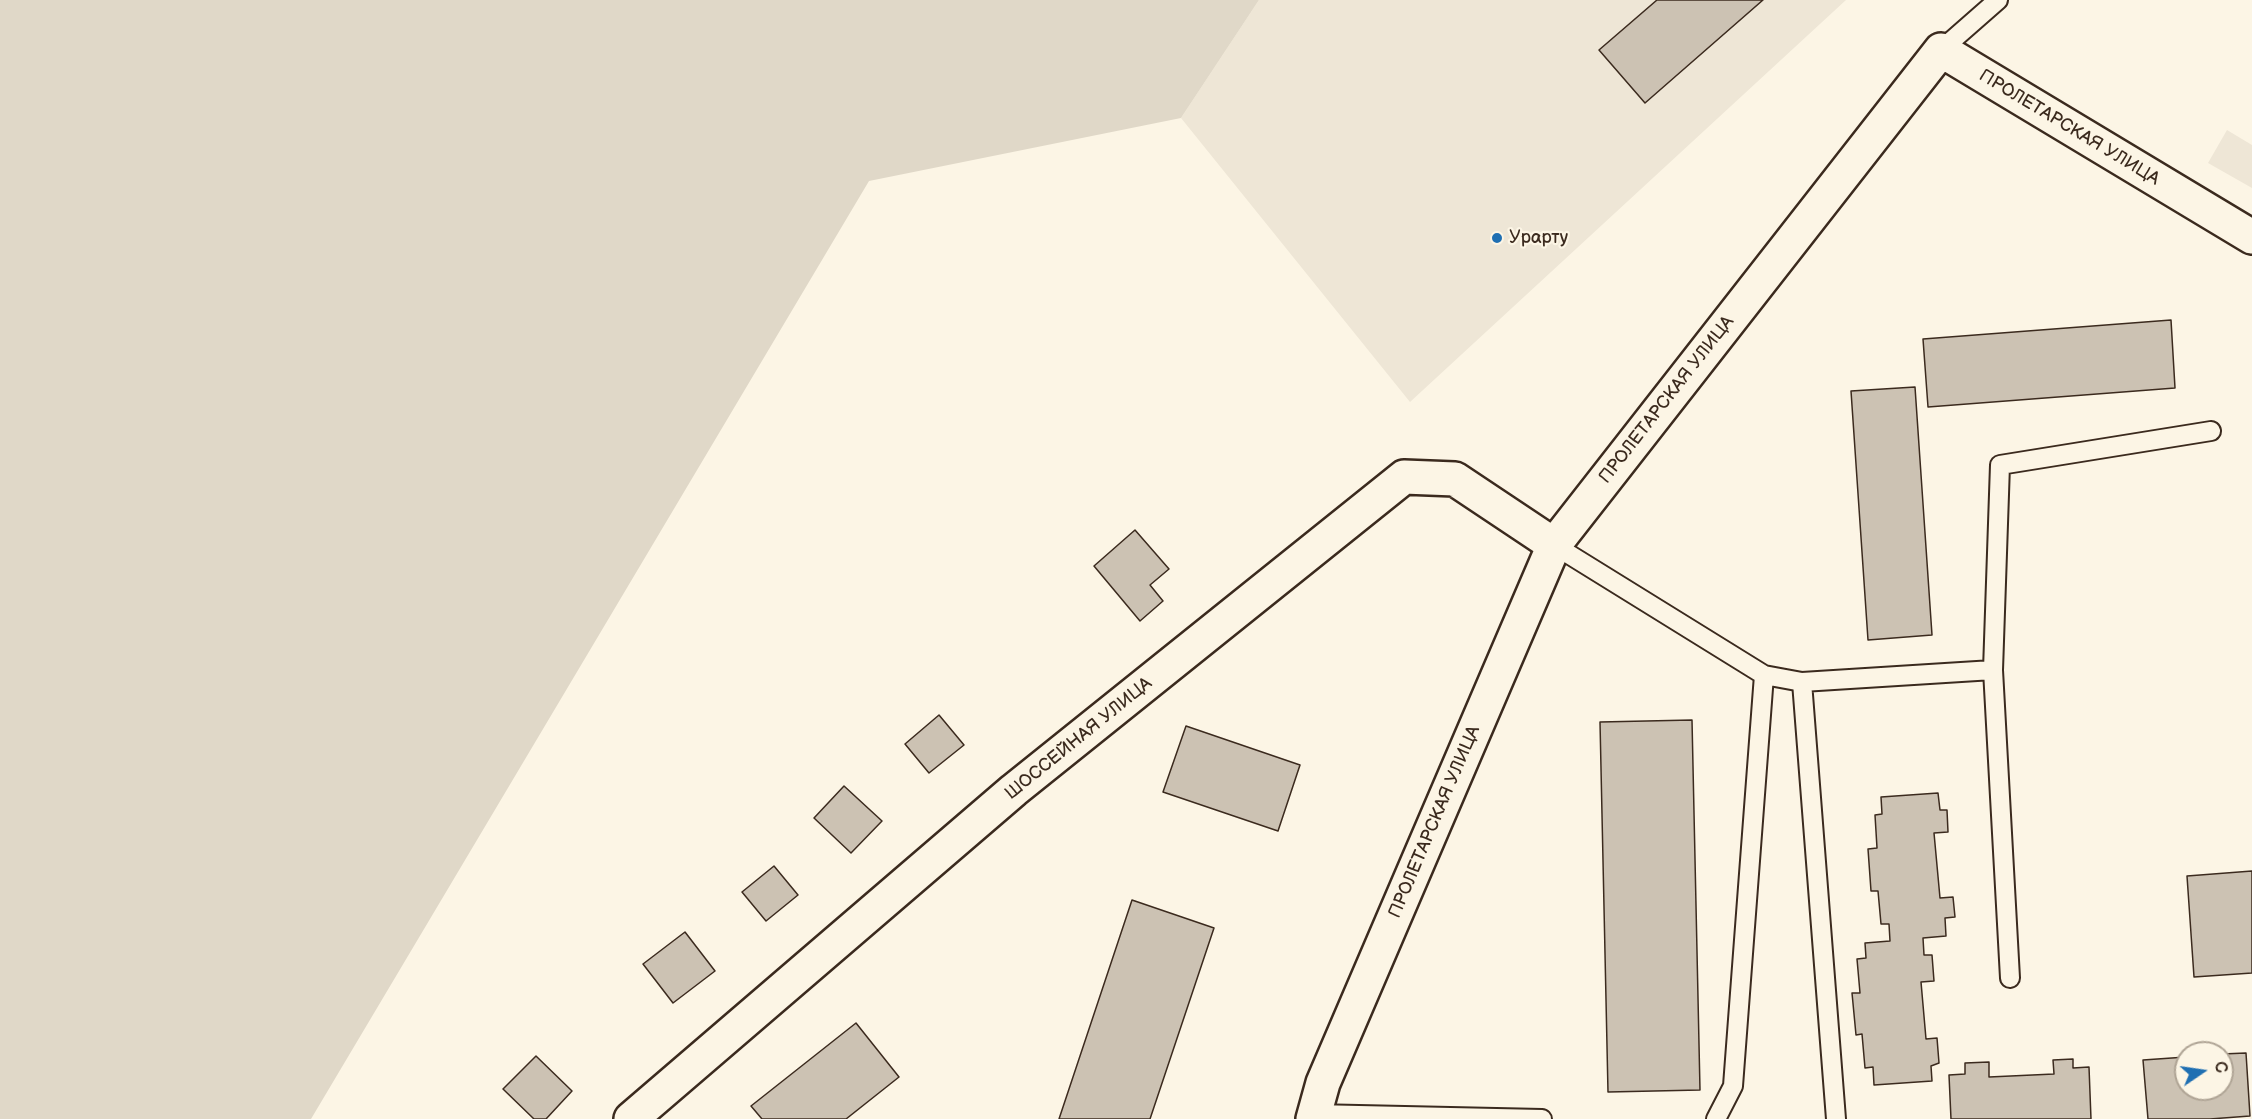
<!DOCTYPE html>
<html>
<head>
<meta charset="utf-8">
<style>
	body { margin:0 }
	#map { position:relative; width:2252px; height:1119px; overflow:hidden; background:#fcf5e5; font-family:"Balsamiq Sans",sans-serif }
	canvas { display:block }
	.north { position:absolute; left:2174px; top:1041px; width:60px; height:60px; box-sizing:border-box; background:#fcf5e5; border:2px solid #afa495; border-radius:50%; rotate:77deg; font-size:16px; font-weight:700; line-height:24px; text-align:center; color:#3b2a1e }
	.north::after { content:''; display:block; margin:auto; width:21px; height:27px; background:#1f6fb2; clip-path:polygon(50% 0,100% 100%,50% 72%,0 100%) }
</style>
</head>
<body>
<div id="map">
<canvas width="2252" height="1119"></canvas>
<div class="north">С</div>
</div>
<script>
const ctx = document.querySelector('canvas').getContext('2d');
ctx.lineJoin = 'round';
function paint(path, color) { ctx.fillStyle = color; ctx.fill(path, 'evenodd'); }
function trace(path, color, width, dash) { ctx.strokeStyle = color; ctx.lineWidth = width; ctx.lineCap = dash ? 'butt' : 'round'; ctx.setLineDash(dash || []); ctx.stroke(path); }
function drawText(font, color, halo, rows, align = 'center') {
  ctx.font = font + ' "Balsamiq Sans",sans-serif'; ctx.lineWidth = 4.5; ctx.setLineDash([]); ctx.textBaseline = 'middle'; ctx.strokeStyle = halo; ctx.fillStyle = color; for (const [text, x, y, turn = 0] of rows) {
    ctx.save(); ctx.translate(x, y); ctx.rotate((+turn || 0) * Math.PI / 180); ctx.textAlign = isNaN(turn) ? turn : align; if (halo) ctx.strokeText(text, 0, 0); ctx.fillText(text, 0, 0); ctx.restore();
  }
}
paint(new Path2D(`
	M1259 0H1846L1410 402 1181 118Z
	M2227 130 2252 145V188L2208 163Z`), '#eee6d6');
paint(new Path2D(`
	M0 0H1259L1181 118 869 181 311 1119H0Z`), '#e0d8c8');
const building = new Path2D(`
	M1657 0H1763L1645 103 1599 50Z
	M2171 320 2175 388 1928 407 1923 339Z
	M1915 387 1932 635 1868 640 1851 391Z
	M1135 530 1169 569 1150 585 1163 601 1140 621 1094 566Z
	M939 715 964 745 929 773 905 744Z
	M1692 720 1700 1090 1608 1092 1600 722Z
	M1186 726 1300 765 1278 831 1163 792Z
	M844 786 882 821 851 853 814 818Z
	M1938 793 1940 810H1947L1948 832 1934 833 1940 898 1953 897 1955 917 1945 918 1946 936 1923 938 1924 955H1932L1934 981 1921 982 1926 1039 1937 1038 1939 1063 1931 1066 1932 1081 1874 1085 1873 1067 1865 1068 1862 1034 1856 1035 1852 993H1860L1857 959 1866 958 1865 943 1890 941 1889 924H1881L1878 891H1871L1868 849 1877 848 1875 815 1882 814 1881 797Z
	M774 866 798 895 766 921 742 892Z
	M2252 871V973L2194 977 2187 876Z
	M1132 900 1214 928 1150 1119H1059Z
	M685 932 715 971 673 1003 643 964Z
	M856 1023 899 1077 846 1119H762L751 1106Z
	M2246 1053 2250 1116 2210 1119H2148L2143 1060 2186 1057V1089H2222V1054Z
	M536 1056 572 1091 546 1119H534L503 1089Z
	M2073 1059V1068L2089 1067 2091 1119H1951L1949 1075 1965 1074V1063L1989 1062V1077L2054 1074 2053 1060Z`);
paint(building, '#ccc2b3');
trace(building, '#3b2a1e', 1.5);
const lane = new Path2D(`
	M1941 50 1998 0
	M1554 545 1764 675 1802 682 1993 670 2000 465 2211 431
	M1993 670 2010 978
	M1802 682 1836 1119
	M1313 1114 1542 1119
	M1716 1119 1733 1086 1764 675`);
const street = new Path2D(`
	M631 1119 1014 790 1404 477 1455 479 1554 545
	M1313 1119 1323 1083 1554 545 1941 50 2252 237`);
trace(lane, '#3b2a1e', 22);
trace(street, '#3b2a1e', 38);
trace(lane, '#fcf5e5', 18);
trace(street, '#fcf5e5', 33);
for (const [x, y, r, color] of [
	[1497,238,6,"#1f6fb2"]
]) { const dot = new Path2D(); dot.arc(x, y, r, 0, 2 * Math.PI); ctx.fillStyle = color; ctx.fill(dot); trace(dot, '#fcf5e5', 2); }
drawText('18px', '#3b2a1e', '#fcf5e5', [
	["ПРОЛЕТАРСКАЯ УЛИЦА",2069,128,31],
	["ПРОЛЕТАРСКАЯ УЛИЦА",1667,400,-52],
	["ШОССЕЙНАЯ УЛИЦА",1079,739,-39],
	["ПРОЛЕТАРСКАЯ УЛИЦА",1435,822,-67]
]);
drawText('18px', '#3b2a1e', '#fcf5e5', [
	["Урарту",1509,238]
], 'left');
</script>
</body>
</html>
